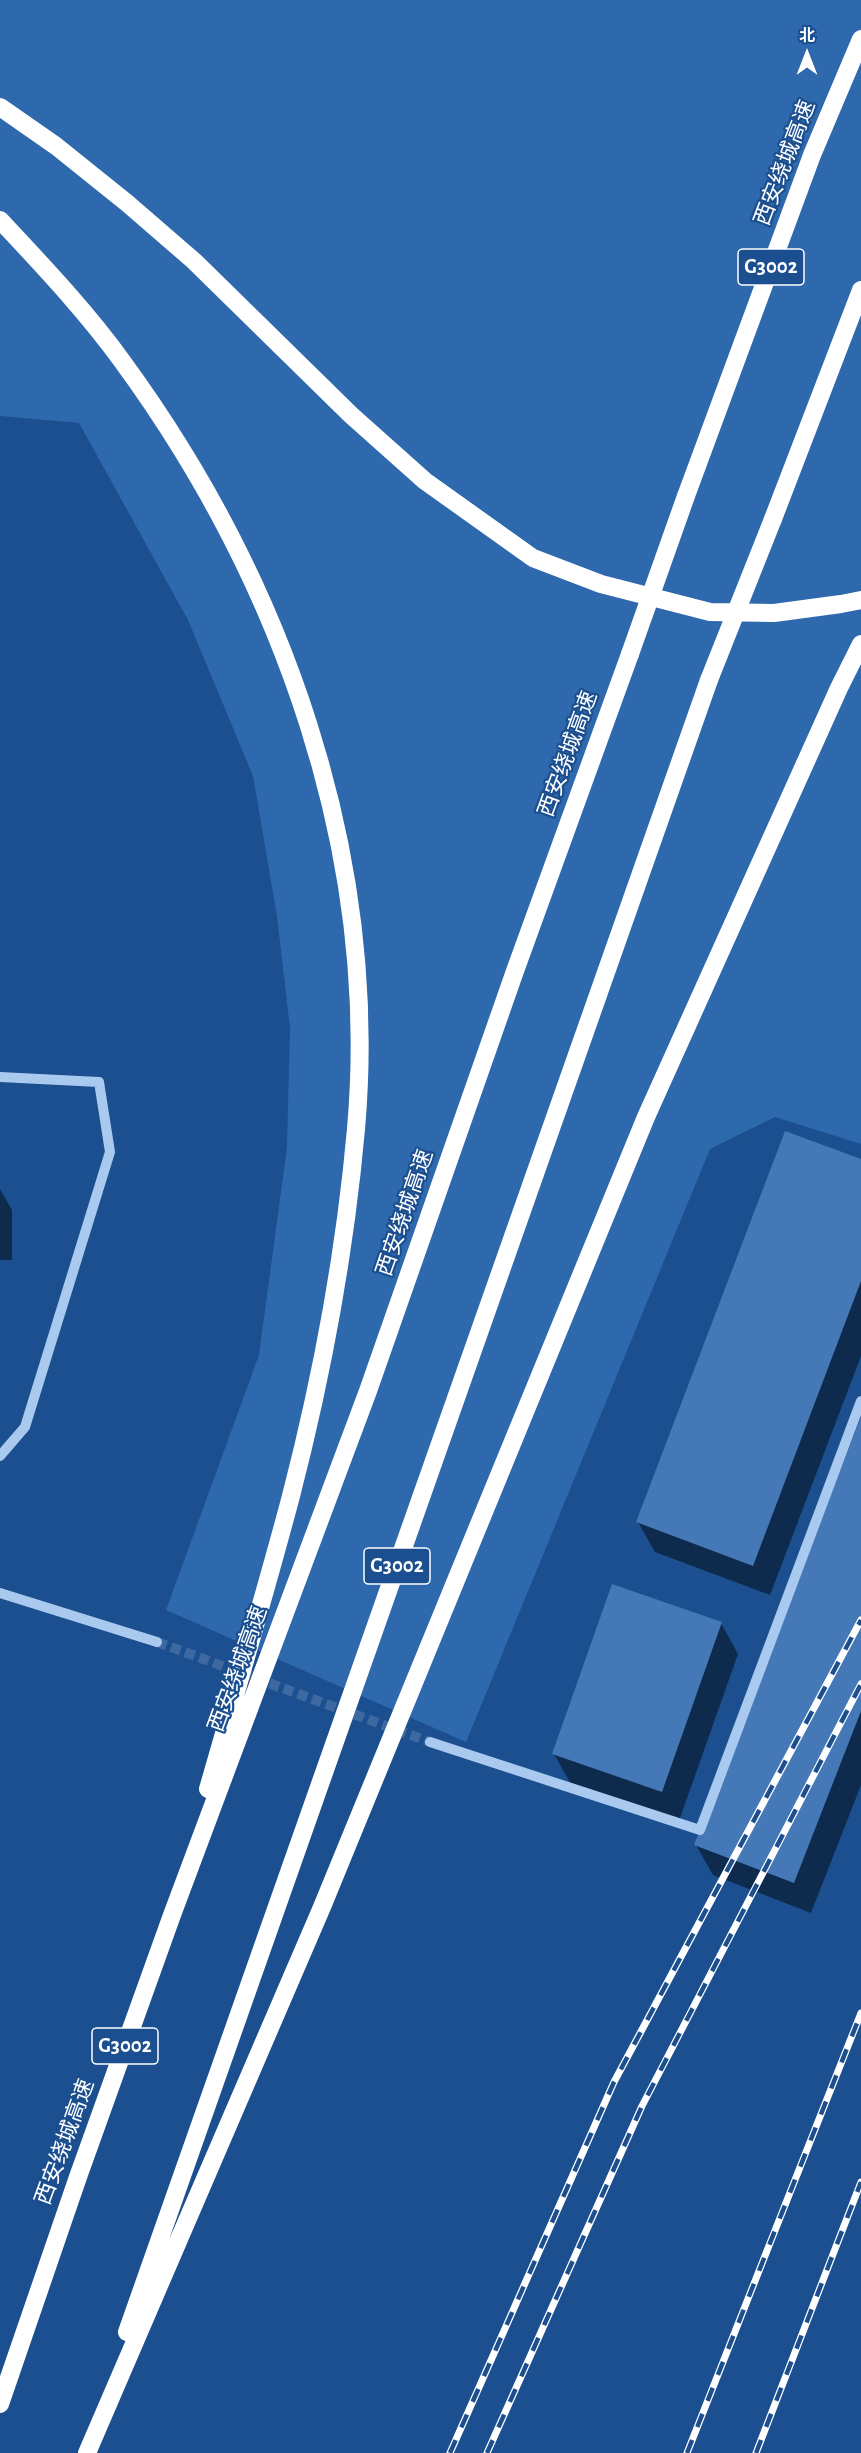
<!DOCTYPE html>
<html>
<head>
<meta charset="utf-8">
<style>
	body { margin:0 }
	#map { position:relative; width:861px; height:2453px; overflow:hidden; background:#1b4f8f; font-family:"Alegreya Sans","Noto Sans SC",sans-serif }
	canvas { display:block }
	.north { position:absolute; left:777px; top:24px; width:60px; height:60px; -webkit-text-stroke:4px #1b4f8f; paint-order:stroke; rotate:0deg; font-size:16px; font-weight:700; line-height:24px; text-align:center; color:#fff }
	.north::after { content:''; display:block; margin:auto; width:21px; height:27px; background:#fff; clip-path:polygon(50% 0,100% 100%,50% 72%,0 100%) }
</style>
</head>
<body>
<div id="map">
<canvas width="861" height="2453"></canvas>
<div class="north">北</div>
</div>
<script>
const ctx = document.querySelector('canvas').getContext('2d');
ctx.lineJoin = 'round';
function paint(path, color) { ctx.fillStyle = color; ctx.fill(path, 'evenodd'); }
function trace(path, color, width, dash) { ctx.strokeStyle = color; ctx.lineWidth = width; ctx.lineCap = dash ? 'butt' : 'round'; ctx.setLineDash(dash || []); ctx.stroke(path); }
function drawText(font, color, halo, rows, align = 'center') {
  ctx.font = font + ' "Alegreya Sans","Noto Sans SC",sans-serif'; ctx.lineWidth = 4.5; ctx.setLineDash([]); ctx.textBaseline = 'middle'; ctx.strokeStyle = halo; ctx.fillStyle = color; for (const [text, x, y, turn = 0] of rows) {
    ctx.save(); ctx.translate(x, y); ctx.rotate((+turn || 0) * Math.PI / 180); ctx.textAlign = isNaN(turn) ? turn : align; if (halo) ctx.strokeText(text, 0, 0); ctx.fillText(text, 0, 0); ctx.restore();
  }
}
paint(new Path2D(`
	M0 0H861V1144L775 1117 710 1149 466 1742 166 1610 259 1355 287 1147 290 1028 277 916 253 776 188 620 79 423 0 416Z`), '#2e69ad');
paint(new Path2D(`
	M861 1161V1356L770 1595 655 1552 638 1522Z
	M0 1189 12 1210V1260H0Z
	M861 1421V1785L811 1913 713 1875 696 1845Z
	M721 1623 738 1654 679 1821 571 1784 554 1754Z`), '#0007');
paint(new Path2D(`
	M785 1131 861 1159V1281L753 1566 636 1522Z
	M861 1417V1711L794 1883 694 1845Z
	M612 1584 722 1622 662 1792 552 1754Z`), '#4478b7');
trace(new Path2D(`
	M157 1642 430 1742`), '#3d69a0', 10, [10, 5]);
trace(new Path2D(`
	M0 1077 99 1082 110 1152 25 1427 0 1456
	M0 1593 157 1642
	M430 1742 700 1830 861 1401`), '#a9c9ee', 10);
trace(new Path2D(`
	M0 107 56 146 127 203 194 261 351 415 425 481 533 558 601 584 710 612 774 613 841 604 861 600
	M0 220C42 265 85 310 122 361 283 581 380 854 356 1129 345 1253 322 1376 291 1496 265 1594 236 1691 208 1789
	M686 496 812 155 861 39
	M773 519 861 290
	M127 2332 709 680
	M0 2404 78 2177 172 1915 368 1391 515 971 630 654
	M87 2453 322 1907 646 1117 839 688 861 644`), '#fff', 18);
const rail = new Path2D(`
	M450 2453 614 2082 861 1620
	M487 2453 642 2106 861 1684
	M687 2453 861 2013
	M756 2453 861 2182`);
trace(rail, '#fff', 7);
trace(rail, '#1b4f8f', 4.5, [14]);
trace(new Path2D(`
	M630 654 686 496
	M709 680 773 519`), '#fff', 18);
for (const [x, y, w] of [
	[771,267,66],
	[397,1566,66],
	[125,2046,66]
]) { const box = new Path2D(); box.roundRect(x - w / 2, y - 18, w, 36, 4.5); ctx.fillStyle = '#1b4f8f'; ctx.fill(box); trace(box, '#fff', 1.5); }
drawText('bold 21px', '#fff', null, [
	["G3002",771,267],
	["G3002",397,1566],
	["G3002",125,2046]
]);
drawText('22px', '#fff', '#1b4f8f', [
	["西安绕城高速",785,163,-69],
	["西安绕城高速",568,754,-70],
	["西安绕城高速",405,1213,-71],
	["西安绕城高速",238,1669,-70],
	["西安绕城高速",65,2142,-70]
]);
</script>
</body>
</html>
